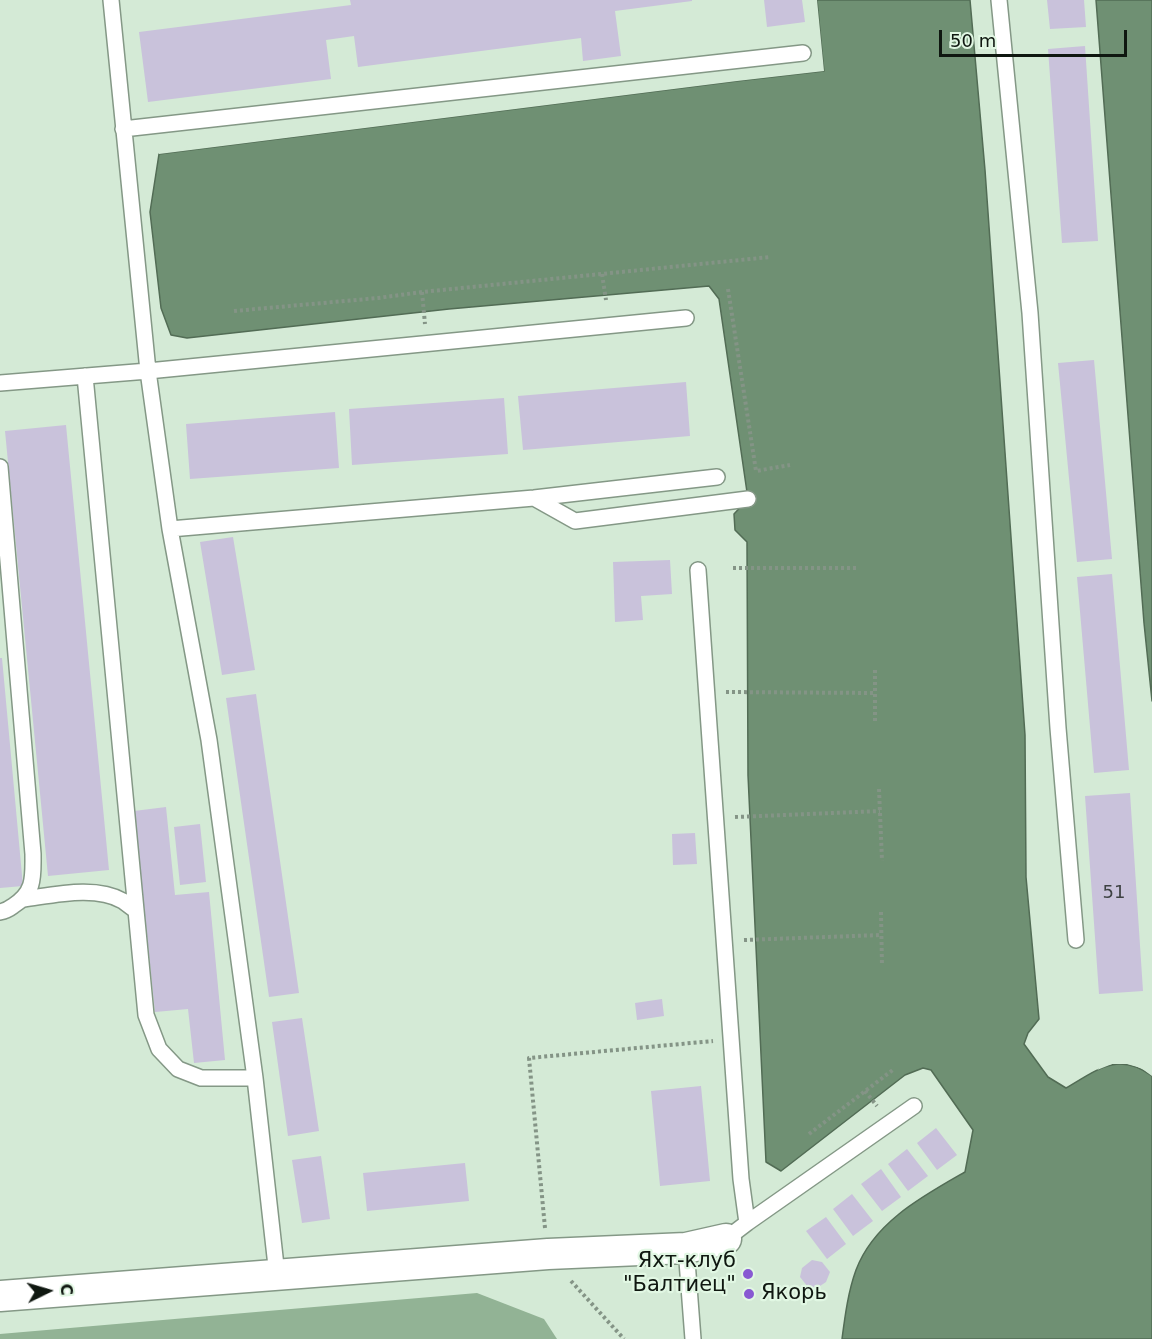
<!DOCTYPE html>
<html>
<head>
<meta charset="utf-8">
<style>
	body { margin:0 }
	#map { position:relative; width:1152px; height:1339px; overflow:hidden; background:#d4ead6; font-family:"DejaVu Sans",sans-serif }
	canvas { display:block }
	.north { position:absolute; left:18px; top:1261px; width:60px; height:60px; -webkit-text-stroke:4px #e1f7e3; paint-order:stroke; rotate:85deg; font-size:16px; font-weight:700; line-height:24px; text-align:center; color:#0f1710 }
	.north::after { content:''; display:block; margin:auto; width:21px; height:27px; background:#0f1710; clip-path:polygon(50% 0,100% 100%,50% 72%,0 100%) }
	.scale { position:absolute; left:939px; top:30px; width:188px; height:27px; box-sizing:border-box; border:3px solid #0f1710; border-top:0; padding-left:8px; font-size:18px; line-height:21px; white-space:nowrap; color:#0f1710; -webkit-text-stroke:4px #e1f7e3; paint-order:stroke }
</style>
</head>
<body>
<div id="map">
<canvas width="1152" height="1339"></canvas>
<div class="north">С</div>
<div class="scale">50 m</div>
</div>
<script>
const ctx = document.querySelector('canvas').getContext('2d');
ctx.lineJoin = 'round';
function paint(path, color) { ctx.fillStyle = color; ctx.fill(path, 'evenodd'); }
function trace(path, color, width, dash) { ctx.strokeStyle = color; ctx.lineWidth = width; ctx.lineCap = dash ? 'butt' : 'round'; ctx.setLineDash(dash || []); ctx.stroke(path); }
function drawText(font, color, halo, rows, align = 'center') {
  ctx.font = font + ' "DejaVu Sans",sans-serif'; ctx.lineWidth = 4.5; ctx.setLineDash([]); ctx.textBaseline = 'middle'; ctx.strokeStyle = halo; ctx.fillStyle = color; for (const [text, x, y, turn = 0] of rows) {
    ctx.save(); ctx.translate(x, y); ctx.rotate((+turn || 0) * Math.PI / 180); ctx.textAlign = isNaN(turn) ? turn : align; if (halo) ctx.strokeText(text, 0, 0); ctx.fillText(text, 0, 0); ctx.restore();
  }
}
paint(new Path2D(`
	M477 1293 544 1319 557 1339H0V1334Z`), '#92b395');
const water = new Path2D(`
	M817 0H970L985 170 1025 735 1026 877 1039 1019 1028 1033 1024 1044 1048 1077 1066 1088C1097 1070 1118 1051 1152 1076V1339H842C845 1316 848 1292 856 1270 874 1222 923 1196 965 1172L973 1130 931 1070 923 1068 905 1075 781 1171 766 1162 748 775 747 542 735 530 734 514 748 499 719 299 709 286 449 309 187 338 171 335 161 308 150 212 159 154 737 81 824 71Z
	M1096 0H1152V701L1144 623Z`);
paint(water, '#6f9073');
trace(water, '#526c55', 1.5);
paint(new Path2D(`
	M814 0H817L824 71 737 81 159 154 158 151 737 78 821 68Z
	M1111 1061H1127L1142 1065 1152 1072V1076L1141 1068 1127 1064H1112L1097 1070 1103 1064Z`), '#d4ead6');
paint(new Path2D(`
	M350 0H692V1L615 11 621 56 583 61 581 38 358 67 354 36 326 40 331 79 148 102 139 32 351 5Z
	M764 0H802L805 22 767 27Z
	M1047 0H1084L1086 27 1050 29Z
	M1085 46 1098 241 1062 243 1048 49Z
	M1094 360 1112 559 1077 562 1058 363Z
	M686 382 690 436 523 450 518 396Z
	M504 398 508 454 352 465 349 409Z
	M335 412 339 468 190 479 186 424Z
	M66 425 109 870 48 876 5 431Z
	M233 537 255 670 222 675 200 542Z
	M670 560 672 594 641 596 643 620 615 622 613 562Z
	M1112 574 1129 770 1094 773 1077 577Z
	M0 658H2L23 886 0 888Z
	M256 694 299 993 269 997 226 698Z
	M1130 793 1143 991 1099 994 1085 796Z
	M166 807 175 895 209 892 225 1060 194 1063 188 1009 155 1012 134 811Z
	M200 824 206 882 180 885 174 827Z
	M695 833 697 864 673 865 672 834Z
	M662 999 664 1016 637 1020 635 1003Z
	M302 1018 319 1131 288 1136 272 1022Z
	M701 1086 710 1181 660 1186 651 1091Z
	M936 1128 957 1155 937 1170 917 1143Z
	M907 1149 928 1176 908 1191 888 1164Z
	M321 1156 330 1219 302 1223 292 1160Z
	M465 1163 469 1201 367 1211 363 1173Z
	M881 1169 901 1197 882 1211 861 1184Z
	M852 1194 873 1221 853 1236 833 1209Z
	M826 1217 846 1244 827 1259 806 1231Z
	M812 1260 822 1262 830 1272 826 1282 817 1288 808 1287 800 1277 802 1268Z`), '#c9c2db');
const service = new Path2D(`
	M111 0 148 371 170 529 209 740 255 1078 277 1275
	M999 0 1030 313 1058 728 1076 940
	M123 129 803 53
	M85 376 146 1015 159 1049 178 1069 201 1078H255
	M0 383 148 371 686 318
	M0 467 33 854C33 877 35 892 13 906 9 909 5 911 0 912
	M534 498 575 521 748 499
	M170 529 534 498 717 477
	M698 570 741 1179 747 1223 726 1239
	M24 899C54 895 96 885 123 901 127 904 131 907 135 910
	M747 1223 914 1106
	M686 1248 693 1339`);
const minor = new Path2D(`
	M0 1296 548 1254 686 1248 726 1239`);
trace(service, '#849886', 18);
trace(minor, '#849886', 33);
trace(new Path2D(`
	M602 274 606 300
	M728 289 756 471 790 465
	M422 292 425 324
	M234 311 378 298 422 292 770 257
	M733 568H856
	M726 692 874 693
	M875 721V667
	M879 789 882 861
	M735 817 880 811
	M881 912 882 966
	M744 940 881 935
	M865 1091 877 1106
	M809 1134 894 1069
	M545 1228 529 1058 713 1041
	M571 1281 624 1339`), '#849486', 4, [3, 3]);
trace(service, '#fff', 15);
trace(minor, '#fff', 30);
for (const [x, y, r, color] of [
	[748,1274,6,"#8859d2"],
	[749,1294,6,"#8859d2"]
]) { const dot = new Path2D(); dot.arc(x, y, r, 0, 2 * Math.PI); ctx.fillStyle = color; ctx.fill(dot); trace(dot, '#e1f7e3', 2); }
drawText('18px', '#3e4243', null, [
	["51",1114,893]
]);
drawText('21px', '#0f1710', '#e1f7e3', [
	["Яхт-клуб",736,1262],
	["\"Балтиец\"",736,1286],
	["Якорь",761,1294,"left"]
], 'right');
</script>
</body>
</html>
